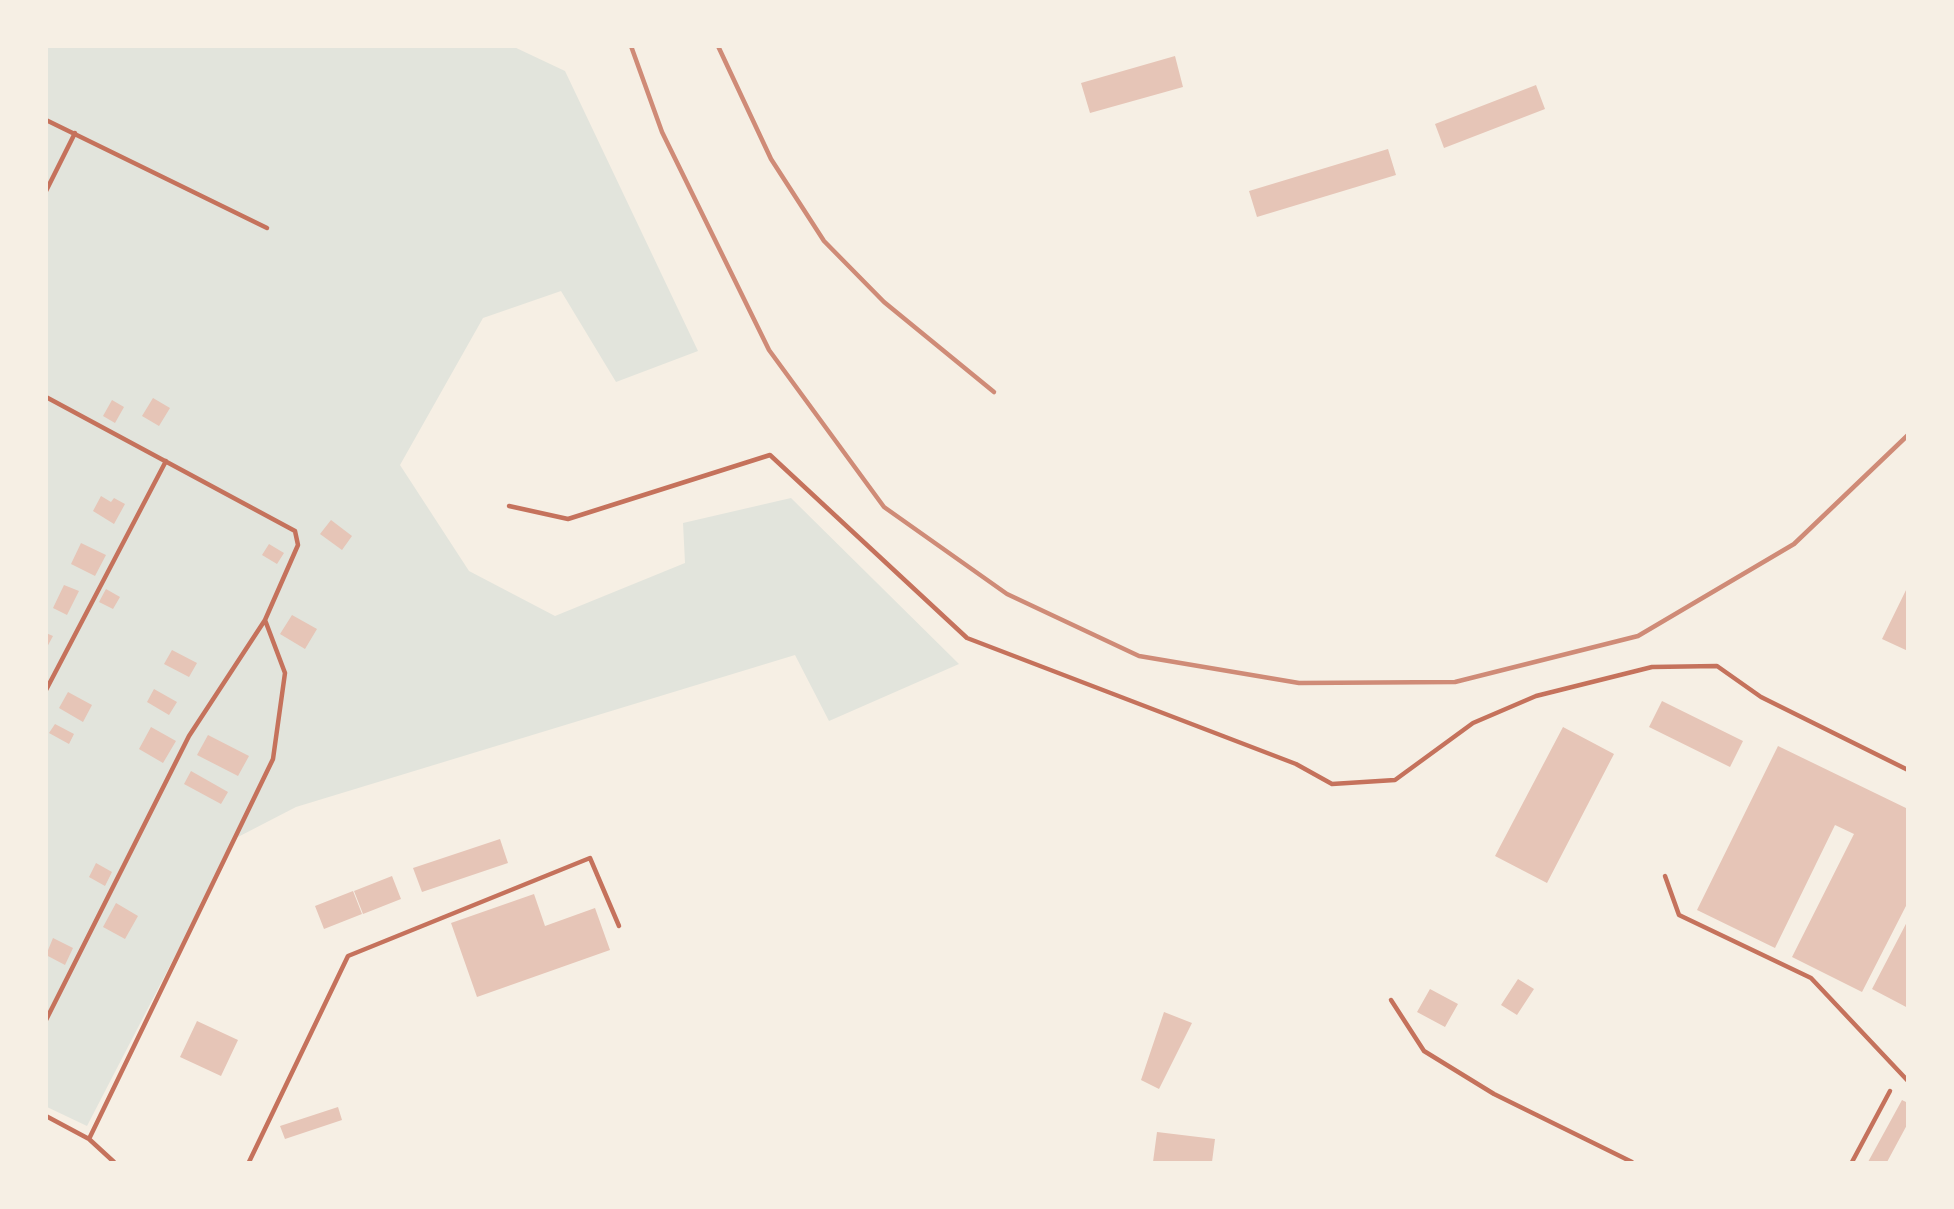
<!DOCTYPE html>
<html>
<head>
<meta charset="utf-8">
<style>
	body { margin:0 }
	#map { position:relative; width:1954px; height:1209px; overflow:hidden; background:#f6efe4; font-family:Rubik,sans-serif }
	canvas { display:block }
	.frame { position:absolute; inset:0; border:48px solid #f6efe4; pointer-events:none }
</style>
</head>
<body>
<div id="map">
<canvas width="1954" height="1209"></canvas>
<div class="frame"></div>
</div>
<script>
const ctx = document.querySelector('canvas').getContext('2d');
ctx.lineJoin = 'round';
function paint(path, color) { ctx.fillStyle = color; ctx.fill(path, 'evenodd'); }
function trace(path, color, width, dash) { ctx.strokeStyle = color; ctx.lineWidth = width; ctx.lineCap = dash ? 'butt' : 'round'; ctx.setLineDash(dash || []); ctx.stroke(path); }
paint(new Path2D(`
	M512 46 565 71 698 351 616 382 561 291 483 318 400 465 469 571 555 616 685 563 683 523 791 498 959 664 829 721 795 655 296 807 236 838 87 1126 47 1107 46 47Z`), '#e2e4dc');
paint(new Path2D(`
	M1175 56 1183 87 1090 113 1081 83Z
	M1536 85 1545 109 1444 148 1435 124Z
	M1388 149 1396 175 1257 217 1249 191Z
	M153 398 170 408 159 426 142 416Z
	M112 400 124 407 115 423 103 416Z
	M101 496 111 502 114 498 125 504 114 524 93 511Z
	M331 520 352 536 342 550 320 534Z
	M81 543 106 555 95 576 71 564Z
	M269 544 284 553 277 564 262 555Z
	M64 585 79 591 67 615 53 608Z
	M1908 586V651L1882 639Z
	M106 589 120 597 113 609 99 602Z
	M292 615 317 629 305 649 280 634Z
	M46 633 53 636 46 649Z
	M172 650 197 663 189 677 164 664Z
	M154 689 177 702 169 715 147 702Z
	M68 692 92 705 83 722 59 708Z
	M1662 701 1743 741 1730 767 1649 727Z
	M55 724 74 734 69 744 49 733Z
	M151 727 176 741 163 763 139 749Z
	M1563 727 1614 754 1547 883 1495 856Z
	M208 735 249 756 238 776 197 755Z
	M1778 746 1908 809V902L1862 992 1792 957 1854 834 1835 825 1775 948 1697 910Z
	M191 771 228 792 221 804 184 784Z
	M500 839 508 863 422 892 413 868Z
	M96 863 112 872 105 886 89 877Z
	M392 876 401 899 363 914 354 891Z
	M353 891 362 914 324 929 315 906Z
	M534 894 545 926 595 908 610 950 477 997 451 923Z
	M116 903 138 916 125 939 103 927Z
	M1908 920V1008L1872 989Z
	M53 938 73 948 65 965 46 955Z
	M1518 979 1534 989 1517 1015 1501 1005Z
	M1430 989 1458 1004 1445 1027 1417 1012Z
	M1164 1012 1192 1023 1159 1089 1141 1080Z
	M197 1021 238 1040 221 1076 180 1057Z
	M1902 1100 1908 1103V1123L1887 1162H1868Z
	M338 1107 342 1120 285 1139 280 1126Z
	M1157 1132 1215 1139 1212 1162H1153Z`), '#e6c5b7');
trace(new Path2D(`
	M46 120 267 228
	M46 191 75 133
	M46 397 295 531 298 545 265 620 189 736 46 1020
	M509 506 568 519 770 455 967 638 1296 764 1332 784 1395 780 1473 723 1536 696 1652 667 1717 666 1761 697 1908 770
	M46 690 166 461
	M1665 876 1679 915 1811 978 1908 1081
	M1391 1000 1424 1051 1494 1094 1632 1162
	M46 1116 89 1139 114 1162
	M89 1139 273 759 285 673 265 620
	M249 1162 348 956 590 858 619 926
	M1852 1162 1890 1091`), '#c5725c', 4.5);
trace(new Path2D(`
	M631 46 662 132 769 350 884 507 1007 594 1139 656 1299 683 1455 682 1638 636 1794 544 1908 435
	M718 46 771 159 824 241 884 302 994 392`), '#cf8b77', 4.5);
</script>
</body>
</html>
